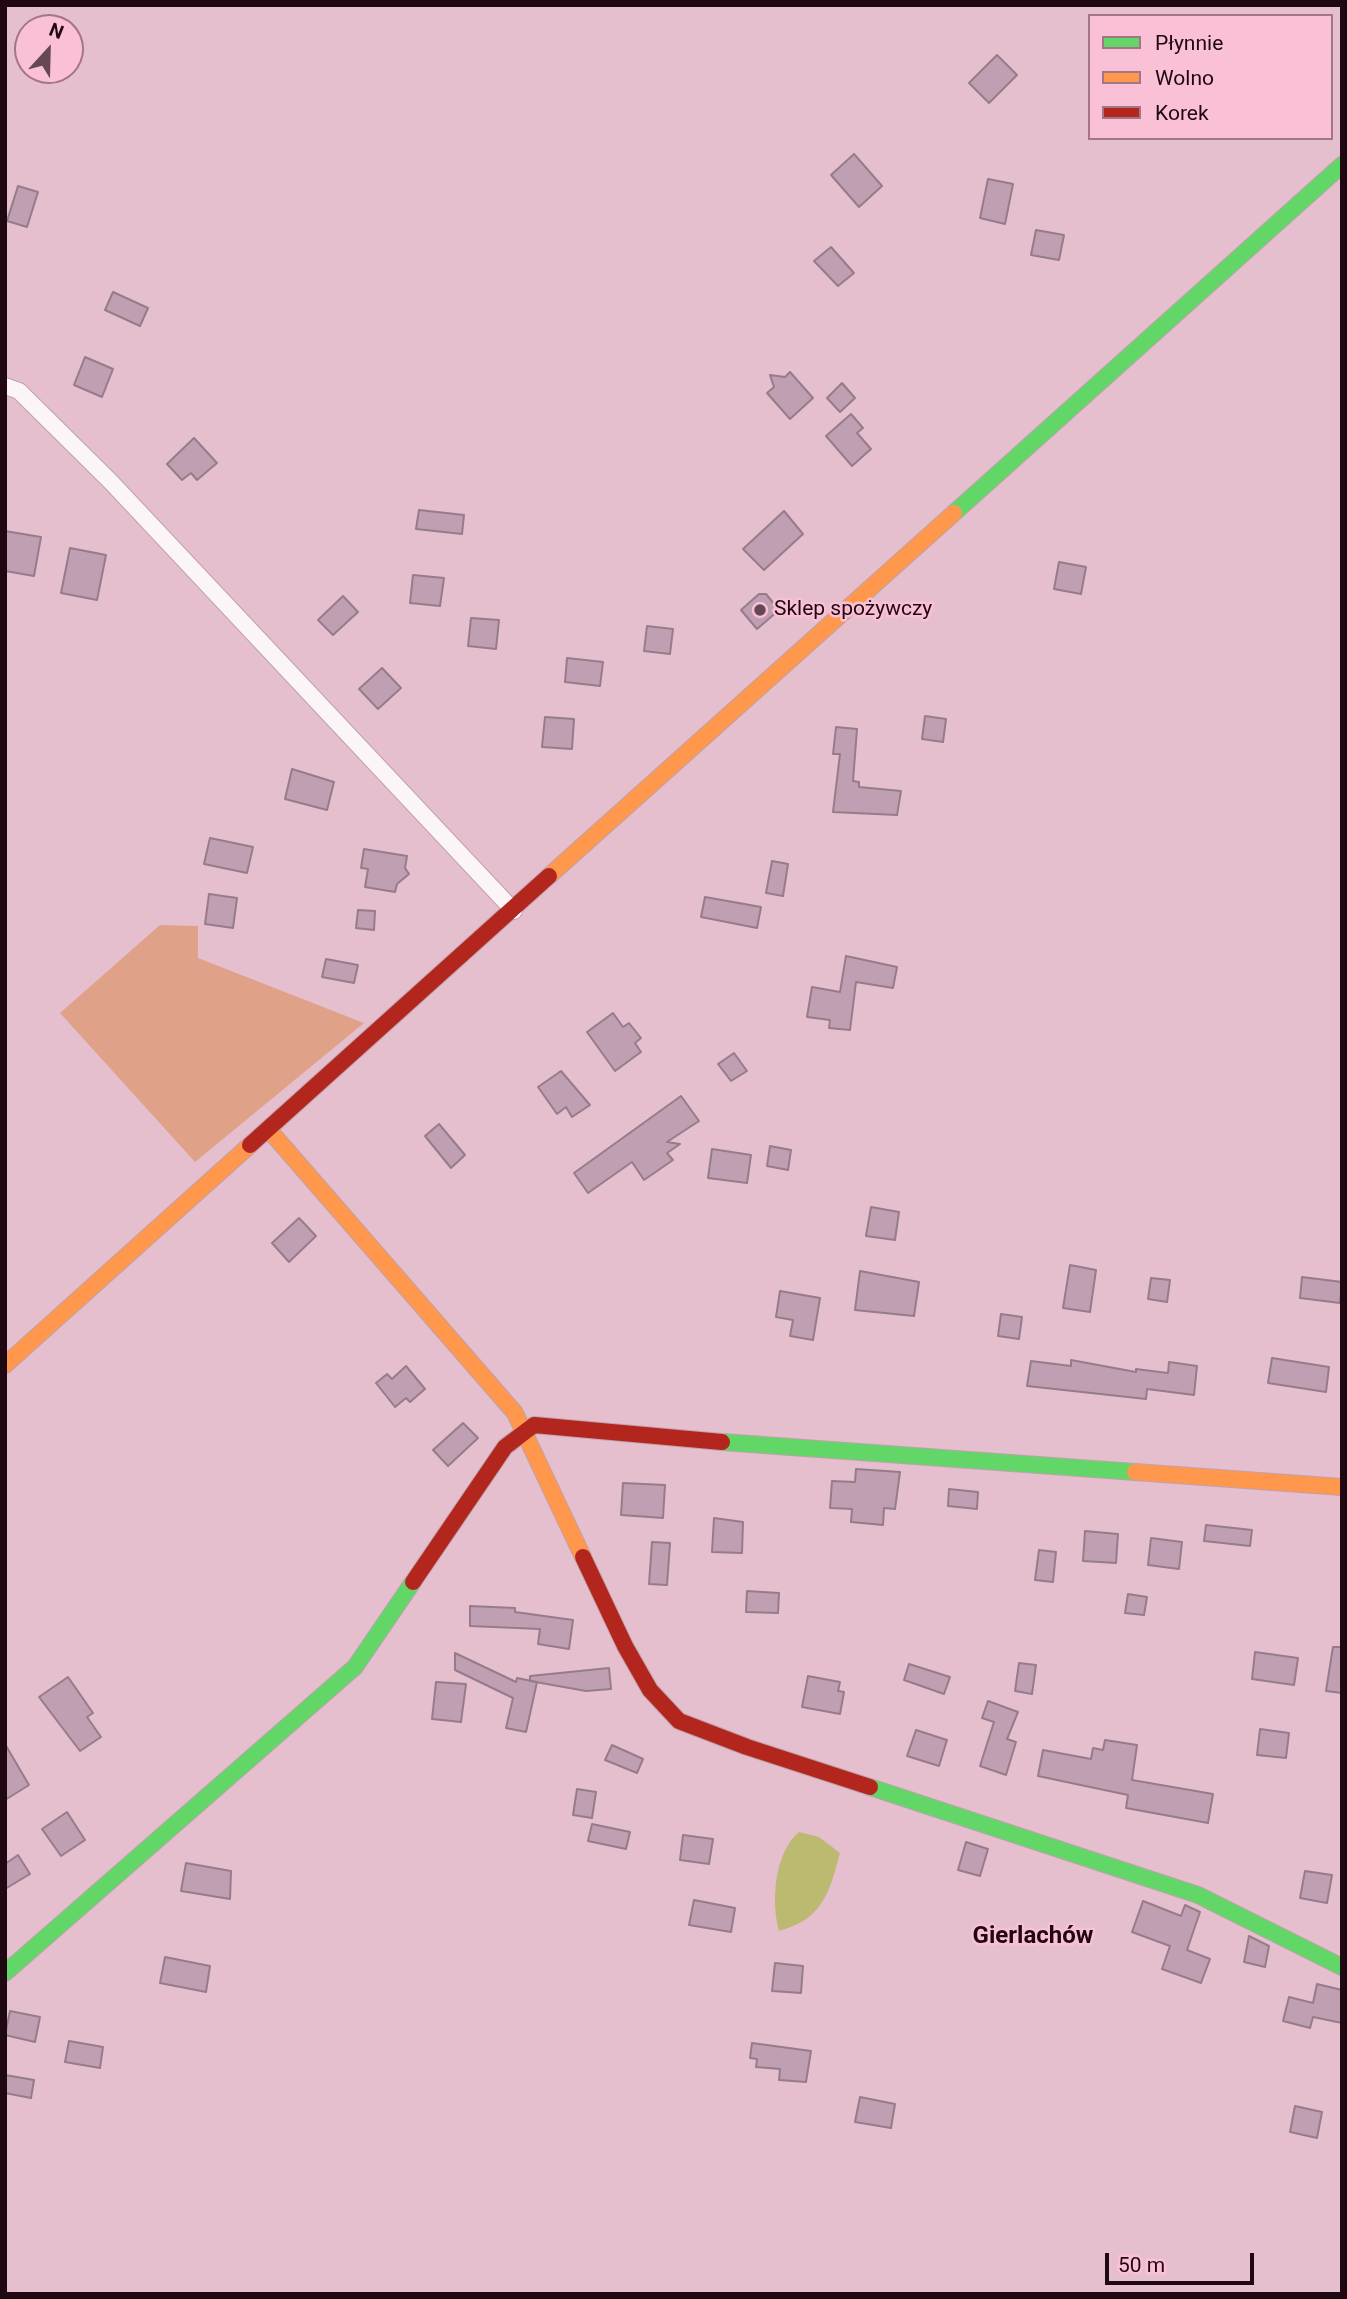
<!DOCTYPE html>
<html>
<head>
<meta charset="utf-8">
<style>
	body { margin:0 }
	#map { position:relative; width:1347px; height:2299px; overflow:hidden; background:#e5bfcd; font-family:Roboto,sans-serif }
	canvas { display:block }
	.frame { position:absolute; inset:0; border:7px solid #200812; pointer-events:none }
	.legend { position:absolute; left:1088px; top:14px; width:245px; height:126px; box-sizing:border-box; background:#fac0d5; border:2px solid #a37687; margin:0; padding:9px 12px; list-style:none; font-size:21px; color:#200812 }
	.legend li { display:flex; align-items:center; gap:14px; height:35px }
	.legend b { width:35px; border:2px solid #a37687 }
	.north { position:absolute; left:14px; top:14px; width:70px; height:70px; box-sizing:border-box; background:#fac0d5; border:2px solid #a37687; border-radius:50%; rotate:22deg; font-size:19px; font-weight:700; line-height:28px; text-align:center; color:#200812 }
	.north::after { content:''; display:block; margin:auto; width:24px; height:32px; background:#654853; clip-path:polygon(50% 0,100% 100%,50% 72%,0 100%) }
	.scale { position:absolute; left:1105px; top:2253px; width:149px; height:32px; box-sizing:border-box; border:4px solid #200812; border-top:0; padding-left:9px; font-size:21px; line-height:24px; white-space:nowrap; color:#200812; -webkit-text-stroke:5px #fac0d5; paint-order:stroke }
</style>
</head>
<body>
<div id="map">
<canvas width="1347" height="2299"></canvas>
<div class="frame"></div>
<ul class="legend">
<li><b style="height:9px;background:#63d668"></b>Płynnie</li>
<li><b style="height:9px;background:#ff974d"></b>Wolno</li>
<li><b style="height:9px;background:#b3261e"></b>Korek</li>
</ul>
<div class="north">N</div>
<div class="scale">50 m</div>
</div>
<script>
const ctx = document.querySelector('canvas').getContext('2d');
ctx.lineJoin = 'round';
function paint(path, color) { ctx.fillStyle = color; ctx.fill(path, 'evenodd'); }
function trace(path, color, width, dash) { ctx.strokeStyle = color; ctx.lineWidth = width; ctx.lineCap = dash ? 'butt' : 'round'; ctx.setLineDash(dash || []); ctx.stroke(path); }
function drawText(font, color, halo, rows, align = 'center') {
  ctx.font = font + ' Roboto,sans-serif'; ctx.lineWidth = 5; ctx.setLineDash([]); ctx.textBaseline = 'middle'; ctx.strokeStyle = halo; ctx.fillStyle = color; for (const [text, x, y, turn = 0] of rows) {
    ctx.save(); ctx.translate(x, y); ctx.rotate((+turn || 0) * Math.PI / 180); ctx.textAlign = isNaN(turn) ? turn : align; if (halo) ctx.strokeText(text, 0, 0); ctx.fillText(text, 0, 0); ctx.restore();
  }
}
paint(new Path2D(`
	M160 925 198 926V958L364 1023 195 1162 60 1013Z`), '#dfa289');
paint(new Path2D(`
	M799 1832 819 1837 840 1853C829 1893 823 1919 779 1931 771 1902 774 1853 799 1832Z`), '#bcb970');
const building = new Path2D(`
	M997 55 1017 75 989 103 969 83Z
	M854 154 882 186 859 207 831 175Z
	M988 179 1013 184 1005 224 980 218Z
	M18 186 38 192 27 227 7 221Z
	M1036 230 1064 235 1059 260 1031 255Z
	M831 247 854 273 838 286 814 261Z
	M113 292 148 308 140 326 105 310Z
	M85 357 113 369 102 397 74 385Z
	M790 372 813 398 790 419 767 393 774 387 770 375 785 377Z
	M842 383 855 398 840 412 827 398Z
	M851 414 863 428 857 433 871 449 852 466 826 436Z
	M194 438 217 463 197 480 191 473 182 480 167 464Z
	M419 510 464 515 462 534 416 529Z
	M784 511 803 534 764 570 743 549Z
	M5 531 41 537 34 576 5 571Z
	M70 548 106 555 97 600 61 593Z
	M1059 562 1086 567 1081 594 1054 589Z
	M413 575 444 578 440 606 410 603Z
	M759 594H766L779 610 757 629 741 610Z
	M343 596 358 612 333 635 318 620Z
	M471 618 499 620 496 649 468 646Z
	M647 626 673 629 670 654 644 651Z
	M567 658 603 662 600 686 565 682Z
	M382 668 401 688 378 709 359 689Z
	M925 716 946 719 943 742 922 739Z
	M545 717 574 719 572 749 542 747Z
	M836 727 857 729 853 781 859 782V787L901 791 897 815 833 812 840 754H833Z
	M292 769 334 782 327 810 285 799Z
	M210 838 253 847 247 873 204 864Z
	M364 849 407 856 405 868 409 874 397 884 395 892 365 887 368 869 361 868Z
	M772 861 788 864 783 896 766 893Z
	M209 894 237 898 233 928 205 924Z
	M705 897 761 907 757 928 701 917Z
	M358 910 375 911 374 930 356 928Z
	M846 956 897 967 893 988 856 982 850 1030 829 1028 830 1020 807 1017 812 987 840 992Z
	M326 959 358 965 354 983 322 977Z
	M613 1013 623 1027 629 1023 641 1038 635 1043 641 1052 615 1071 587 1032Z
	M734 1053 747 1071 731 1081 718 1064Z
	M561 1071 590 1105 572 1117 566 1107 557 1114 538 1087Z
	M681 1096 699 1121 667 1142 680 1144 667 1153 673 1160 644 1180 632 1162 588 1193 574 1173Z
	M439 1124 465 1155 451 1168 425 1136Z
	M770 1146 791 1150 788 1170 767 1166Z
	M712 1149 751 1155 747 1183 708 1178Z
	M871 1207 899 1212 895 1240 866 1236Z
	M299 1218 316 1236 289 1262 272 1243Z
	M1070 1265 1096 1270 1090 1312 1063 1308Z
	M860 1271 919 1282 914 1316 855 1310Z
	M1302 1277 1342 1282 1340 1303 1300 1298Z
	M1151 1278 1170 1280 1167 1302 1148 1299Z
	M780 1291 820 1298 813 1340 790 1336 793 1320 776 1317Z
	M1001 1314 1022 1317 1019 1339 998 1336Z
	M1272 1358 1329 1367 1326 1392 1268 1383Z
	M1071 1360 1136 1372V1369L1168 1373 1169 1362 1197 1366 1194 1395 1147 1389 1146 1399 1027 1386 1031 1361 1071 1366Z
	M406 1366 425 1389 410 1402 406 1398 395 1407 376 1383 387 1374 392 1379Z
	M463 1423 478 1438 448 1466 433 1450Z
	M856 1469 900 1472 895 1509 884 1508 883 1525 851 1522 852 1509 830 1508 832 1481 855 1482Z
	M623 1483 665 1485 663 1518 621 1515Z
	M949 1489 978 1492 977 1509 948 1506Z
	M714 1518 743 1522 742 1553 712 1552Z
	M1206 1525 1252 1530 1250 1546 1204 1541Z
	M1085 1531 1118 1534 1116 1563 1083 1561Z
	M1151 1538 1182 1542 1179 1569 1148 1565Z
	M652 1542 670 1543 667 1585 649 1584Z
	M1039 1550 1056 1552 1053 1582 1035 1580Z
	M747 1591 779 1593 778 1613 746 1612Z
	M1128 1594 1147 1597 1144 1615 1125 1613Z
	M470 1606 515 1608V1612L573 1620 569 1649 538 1644 540 1629 470 1626Z
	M1333 1647H1342V1693L1326 1691Z
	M1255 1652 1298 1658 1294 1685 1252 1679Z
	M455 1653 516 1682 517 1678 537 1682 526 1732 506 1728 513 1698 455 1670Z
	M1019 1663 1036 1665 1032 1694 1015 1691Z
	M909 1664 950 1677 944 1694 904 1680Z
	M609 1668 611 1689 586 1691 530 1681V1676Z
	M808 1676 840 1682 838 1691 844 1692 840 1714 802 1707Z
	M68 1677 93 1713 87 1717 101 1737 80 1751 39 1697Z
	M436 1682 466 1684 461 1722 432 1719Z
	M988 1701 1018 1712 1007 1739 1016 1742 1006 1775 980 1766 994 1722 982 1718Z
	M1260 1729 1289 1733 1286 1758 1257 1755Z
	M916 1730 947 1740 939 1766 907 1756Z
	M1105 1740 1137 1745 1132 1780 1213 1794 1208 1823 1126 1808 1128 1795 1038 1776 1043 1750 1091 1759 1093 1748 1103 1750Z
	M5 1744 29 1785 5 1800Z
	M612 1745 643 1759 637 1773 605 1760Z
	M577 1789 596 1792 592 1818 573 1815Z
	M67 1812 85 1840 61 1856 42 1829Z
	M592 1824 630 1832 626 1849 588 1841Z
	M683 1835 713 1839 709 1864 680 1860Z
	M966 1842 988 1849 980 1876 958 1870Z
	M18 1855 30 1874 5 1889V1864Z
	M186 1863 231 1871 230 1899 181 1891Z
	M1305 1871 1332 1875 1327 1903 1300 1898Z
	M694 1900 735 1908 731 1932 689 1925Z
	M1143 1901 1181 1916 1185 1905 1200 1912 1187 1950 1210 1959 1201 1983 1162 1969 1170 1946 1132 1932Z
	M1249 1936 1269 1946 1265 1967 1244 1962Z
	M165 1957 210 1966 206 1992 160 1983Z
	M775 1963 803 1966 801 1993 772 1991Z
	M1317 1984 1342 1990V2023L1313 2017 1310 2028 1283 2021 1289 1997 1313 2003Z
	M10 2011 40 2017 35 2042 5 2035Z
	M69 2041 103 2047 100 2068 65 2062Z
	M752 2043 811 2051 806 2082 779 2080 780 2069 756 2067 757 2059 750 2058Z
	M5 2075 34 2080 31 2098 5 2093Z
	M860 2097 895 2104 891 2128 855 2122Z
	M1295 2106 1322 2112 1317 2138 1290 2132Z`);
paint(building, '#c09fb2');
trace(building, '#967c8a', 2);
const street = new Path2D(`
	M5 386 19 391 111 482 514 911`);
const fast = new Path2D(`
	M954 513 1342 165
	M722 1442 1135 1472
	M870 1787 1198 1895 1342 1967
	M5 1973 355 1667 413 1582`);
const slow = new Path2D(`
	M549 876 954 513
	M270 1131 515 1413 583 1557
	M5 1365 250 1145
	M1135 1472 1342 1487`);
const jam = new Path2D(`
	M250 1145 549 876
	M583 1557 625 1646 650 1690 679 1721 747 1747 870 1787
	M413 1582 505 1447 534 1425 722 1442`);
trace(street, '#bfa1ad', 18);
trace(fast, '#bfa1ad', 18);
trace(slow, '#bfa1ad', 18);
trace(jam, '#bfa1ad', 18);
trace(street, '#fbf5f8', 16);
trace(fast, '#63d668', 16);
trace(slow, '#ff974d', 16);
trace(jam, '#b3261e', 16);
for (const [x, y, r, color] of [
	[760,610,7,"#654853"]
]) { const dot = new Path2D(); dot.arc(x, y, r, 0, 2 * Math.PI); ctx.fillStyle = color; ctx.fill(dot); trace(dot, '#fac0d5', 2.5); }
drawText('21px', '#200812', '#fac0d5', [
	["Sklep spożywczy",774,610]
], 'left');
drawText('bold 24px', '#200812', '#fac0d5', [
	["Gierlachów",1033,1937]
]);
</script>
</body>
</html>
